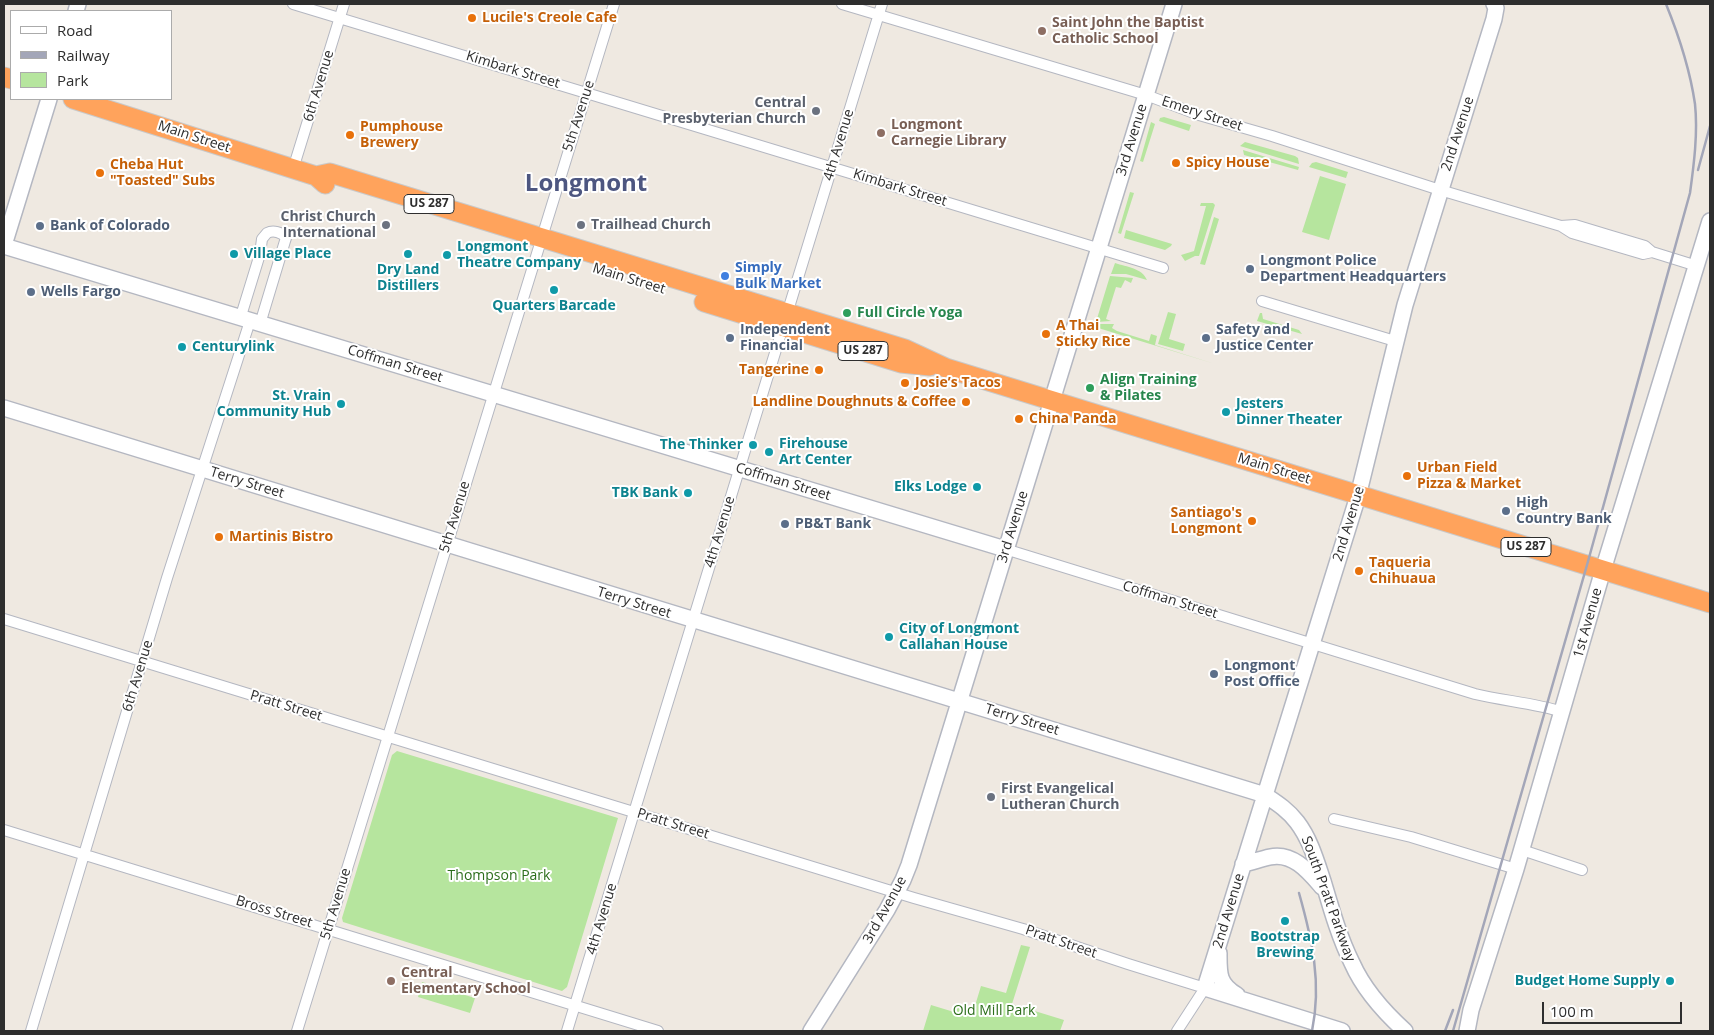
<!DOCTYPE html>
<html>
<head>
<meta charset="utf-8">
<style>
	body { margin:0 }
	#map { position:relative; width:1714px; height:1035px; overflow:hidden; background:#efe9e1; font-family:"Open Sans",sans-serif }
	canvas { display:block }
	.frame { position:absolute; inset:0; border:5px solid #2e2e2e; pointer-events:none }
	.legend { position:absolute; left:10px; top:10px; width:162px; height:90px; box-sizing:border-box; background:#fff; border:1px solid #ababab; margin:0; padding:6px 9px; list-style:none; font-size:15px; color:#2e2e2e }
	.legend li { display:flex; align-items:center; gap:10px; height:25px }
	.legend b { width:25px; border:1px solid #ababab }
	.scale { position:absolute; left:1542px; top:1002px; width:140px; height:22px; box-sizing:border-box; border:2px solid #2e2e2e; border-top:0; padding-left:6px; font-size:15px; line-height:18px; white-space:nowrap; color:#2e2e2e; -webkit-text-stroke:4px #fff; paint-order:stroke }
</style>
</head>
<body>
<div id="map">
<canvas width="1714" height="1035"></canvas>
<div class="frame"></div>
<ul class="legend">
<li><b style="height:6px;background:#fff"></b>Road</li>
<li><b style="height:6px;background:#a3a6b8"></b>Railway</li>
<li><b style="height:14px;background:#b6e59e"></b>Park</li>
</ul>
<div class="scale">100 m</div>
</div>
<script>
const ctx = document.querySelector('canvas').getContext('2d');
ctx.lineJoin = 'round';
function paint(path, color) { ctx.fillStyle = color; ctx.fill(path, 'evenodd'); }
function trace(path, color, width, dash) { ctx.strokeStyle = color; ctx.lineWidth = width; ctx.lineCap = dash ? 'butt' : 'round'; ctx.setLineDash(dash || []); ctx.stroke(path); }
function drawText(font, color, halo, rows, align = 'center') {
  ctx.font = font + ' "Open Sans",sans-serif'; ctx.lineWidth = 4; ctx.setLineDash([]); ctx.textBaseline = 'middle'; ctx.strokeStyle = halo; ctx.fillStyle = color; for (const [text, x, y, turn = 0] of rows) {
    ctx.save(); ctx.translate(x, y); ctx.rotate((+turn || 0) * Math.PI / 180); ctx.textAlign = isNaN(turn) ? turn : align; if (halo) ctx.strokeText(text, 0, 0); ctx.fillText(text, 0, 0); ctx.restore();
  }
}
paint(new Path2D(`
	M1164 117 1191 125 1189 131 1159 121 1160 118Z
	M1151 122 1155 124 1143 162 1140 161Z
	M1245 142 1295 156 1298 158 1299 164 1240 146Z
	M1243 150 1299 167 1298 170 1244 155Z
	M1316 162 1348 172 1346 178 1309 167 1312 163Z
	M1320 176 1346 184 1329 240 1302 232Z
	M1130 192 1134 193 1121 234 1118 233Z
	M1201 203H1213L1215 205 1199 256H1195L1185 261 1181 255 1194 251 1206 206H1200Z
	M1214 217 1219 219 1205 265 1200 264Z
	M1126 230 1172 244 1171 246 1165 250 1124 238Z
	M1115 263C1127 267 1142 268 1147 280L1126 274H1111Z
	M1110 276 1133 278 1131 283 1125 280 1121 288 1116 287 1106 319 1111 321 1096 322Z
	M1168 312 1176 314 1169 339 1185 344 1183 351 1158 344Z
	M1260 313H1262L1263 319 1299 330 1302 334 1257 321Z
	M1096 324H1114L1112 328 1117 331 1149 341 1151 334 1157 336 1155 345 1215 364 1095 327Z
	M397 751 618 818 567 987 562 991 343 922 342 918 392 755Z
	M1021 945 1030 947 1012 1004 1064 1020 1060 1031H923L931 1005 954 1012 957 1004 974 1009 981 986 1006 993Z
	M422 982 475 998 470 1013 418 997Z`), '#b6e59e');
const street = new Path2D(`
	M293 4 1163 268
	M842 4 1146 95 1199 115 1272 136 1440 190 1561 226 1572 233 1643 254 1652 252
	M293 169 344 4
	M1561 226 1575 225 1608 235 1645 246 1652 252 1697 266
	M1262 301 1395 341
	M240 319 260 254 262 239 267 233C273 230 282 232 286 238L285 241 260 324
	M1005 549 1475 694C1504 701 1534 703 1563 712
	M4 619 914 898 1023 929 1128 964 1205 988 1177 1031
	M1334 819 1411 837 1516 869
	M4 830 658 1031
	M1522 850 1582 870
	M31 1031 167 578 250 321
	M297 1031 614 4
	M567 1031 882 4`);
const secondary = new Path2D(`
	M76 11 78 4
	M4 245 49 99
	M4 246 1005 549
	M4 408 1265 795C1277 803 1288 810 1297 822 1310 839 1316 860 1323 881 1331 908 1339 937 1352 963 1364 990 1384 1012 1405 1031
	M1243 864C1252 862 1261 859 1270 857 1293 852 1309 872 1322 887
	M1219 953C1219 973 1218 984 1237 995
	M811 1031 887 910 903 880 909 865 1174 4
	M1342 1031 1205 988 1358 496 1405 305 1494 19 1496 8 1494 4
	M1467 1031 1471 1010 1516 869 1603 570 1710 221`);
const highway = new Path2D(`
	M4 77 11 79
	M73 99 316 176 325 184
	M316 176 330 173 905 349 946 368 1710 603
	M704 302 901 363 930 366`);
trace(street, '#b4b7c1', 12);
trace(secondary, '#b4b7c1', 18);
trace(highway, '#c9c9c9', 21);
trace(street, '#fff', 10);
trace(secondary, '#fff', 15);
trace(highway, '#ffa35c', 19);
trace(new Path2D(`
	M1698 170 1710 126
	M1299 893C1312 939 1322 983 1312 1031
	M1445 1031 1453 1010
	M1453 1031 1587 565 1690 193C1694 164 1698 133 1695 104 1690 70 1679 36 1666 4`), '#a3a6b8', 2.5);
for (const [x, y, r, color] of [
	[472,18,5,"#e8710a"],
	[1042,31,5,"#8d6e63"],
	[816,111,5,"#6b7280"],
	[881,133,5,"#8d6e63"],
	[350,135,5,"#e8710a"],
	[1176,163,5,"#e8710a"],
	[100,173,5,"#e8710a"],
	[386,225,5,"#6b7280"],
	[581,225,5,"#6b7280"],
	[40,226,5,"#5c6f8a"],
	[234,254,5,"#0f9aa8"],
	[408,254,5,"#0f9aa8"],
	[447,255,5,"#0f9aa8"],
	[1250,269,5,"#5c6f8a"],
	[725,276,5,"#3f7fe0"],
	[554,290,5,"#0f9aa8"],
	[31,292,5,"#5c6f8a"],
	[847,313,5,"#2e9e5b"],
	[1046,334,5,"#e8710a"],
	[730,338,5,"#5c6f8a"],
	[1206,338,5,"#5c6f8a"],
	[182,347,5,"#0f9aa8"],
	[819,370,5,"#e8710a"],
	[905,383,5,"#e8710a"],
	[1090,388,5,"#2e9e5b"],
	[966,402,5,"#e8710a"],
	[341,404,5,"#0f9aa8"],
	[1226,412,5,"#0f9aa8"],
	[1019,419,5,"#e8710a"],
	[753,445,5,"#0f9aa8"],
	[769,452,5,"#0f9aa8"],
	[1407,476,5,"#e8710a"],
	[977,487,5,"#0f9aa8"],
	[688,493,5,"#0f9aa8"],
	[1506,511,5,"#5c6f8a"],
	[1252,521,5,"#e8710a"],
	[785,524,5,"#5c6f8a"],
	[219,537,5,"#e8710a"],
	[1359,571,5,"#e8710a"],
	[889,637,5,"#0f9aa8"],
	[1214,674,5,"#5c6f8a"],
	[991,797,5,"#6b7280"],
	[1285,921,5,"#0f9aa8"],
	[391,981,5,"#8d6e63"],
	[1670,981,5,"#0f9aa8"]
]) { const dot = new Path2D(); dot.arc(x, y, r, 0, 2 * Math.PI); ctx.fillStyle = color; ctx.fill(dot); trace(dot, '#fff', 2); }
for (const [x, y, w] of [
	[429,204,50],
	[863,351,50],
	[1526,547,50]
]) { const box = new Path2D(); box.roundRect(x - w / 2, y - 9.5, w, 19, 4); ctx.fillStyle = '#fff'; ctx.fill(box); trace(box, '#2e2e2e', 1); }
drawText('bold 12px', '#2e2e2e', null, [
	["US 287",429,204],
	["US 287",863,351],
	["US 287",1526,547]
]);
drawText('bold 14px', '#c56008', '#fff', [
	["Lucile's Creole Cafe",482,18],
	["Pumphouse",360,127],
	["Brewery",360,143],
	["Spicy House",1186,163],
	["Cheba Hut",110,165],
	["\"Toasted\" Subs",110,181],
	["A Thai",1056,326],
	["Sticky Rice",1056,342],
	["Tangerine",809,370,"right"],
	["Josie’s Tacos",915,383],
	["Landline Doughnuts & Coffee",956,402,"right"],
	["China Panda",1029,419],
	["Urban Field",1417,468],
	["Pizza & Market",1417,484],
	["Santiago's",1242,513,"right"],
	["Longmont",1242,529,"right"],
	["Martinis Bistro",229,537],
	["Taqueria",1369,563],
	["Chihuaua",1369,579]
], 'left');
drawText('bold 14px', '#785e54', '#fff', [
	["Saint John the Baptist",1052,23],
	["Catholic School",1052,39],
	["Longmont",891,125],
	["Carnegie Library",891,141],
	["Central",401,973],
	["Elementary School",401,989]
], 'left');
drawText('14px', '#2e2e2e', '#fff', [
	["Kimbark Street",513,70,17],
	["6th Avenue",319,86,-73],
	["Emery Street",1202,114,18],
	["5th Avenue",579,116,-72],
	["2nd Avenue",1458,134,-72],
	["Main Street",194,137,18],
	["3rd Avenue",1132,140,-73],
	["4th Avenue",839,145,-73],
	["Kimbark Street",900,188,17],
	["Main Street",629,279,17],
	["Coffman Street",395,364,17],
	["Main Street",1274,469,17],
	["Coffman Street",783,482,17],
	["Terry Street",247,483,17],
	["5th Avenue",455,517,-73],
	["2nd Avenue",1349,524,-73],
	["3rd Avenue",1013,527,-73],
	["4th Avenue",720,532,-73],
	["Coffman Street",1170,600,17],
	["Terry Street",634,603,17],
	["1st Avenue",1588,623,-74],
	["6th Avenue",138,676,-73],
	["Pratt Street",286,706,17],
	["Terry Street",1022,720,17],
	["Pratt Street",673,824,17],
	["South Pratt Parkway",1328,899,70],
	["5th Avenue",336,904,-73],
	["3rd Avenue",885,910,-61],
	["2nd Avenue",1229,911,-73],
	["Bross Street",274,912,17],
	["4th Avenue",602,919,-73],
	["Pratt Street",1061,942,19]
]);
drawText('bold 14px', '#5b616d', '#fff', [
	["Central",806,103],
	["Presbyterian Church",806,119],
	["Christ Church",376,217],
	["International",376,233],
	["Trailhead Church",591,225,"left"],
	["First Evangelical",1001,789,"left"],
	["Lutheran Church",1001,805,"left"]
], 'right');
drawText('bold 14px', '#4e5e75', '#fff', [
	["Bank of Colorado",50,226],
	["Longmont Police",1260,261],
	["Department Headquarters",1260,277],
	["Wells Fargo",41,292],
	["Independent",740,330],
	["Financial",740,346],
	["Safety and",1216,330],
	["Justice Center",1216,346],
	["High",1516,503],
	["Country Bank",1516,519],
	["PB&T Bank",795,524],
	["Longmont",1224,666],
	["Post Office",1224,682]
], 'left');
drawText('bold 14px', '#0d838f', '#fff', [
	["Longmont",457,247],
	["Theatre Company",457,263],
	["Village Place",244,254],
	["Dry Land",408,270,"center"],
	["Distillers",408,286,"center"],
	["Quarters Barcade",554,306,"center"],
	["Centurylink",192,347],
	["St. Vrain",331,396,"right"],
	["Community Hub",331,412,"right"],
	["Jesters",1236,404],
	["Dinner Theater",1236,420],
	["Firehouse",779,444],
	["Art Center",779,460],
	["The Thinker",743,445,"right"],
	["Elks Lodge",967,487,"right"],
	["TBK Bank",678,493,"right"],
	["City of Longmont",899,629],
	["Callahan House",899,645],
	["Bootstrap",1285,937,"center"],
	["Brewing",1285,953,"center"],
	["Budget Home Supply",1660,981,"right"]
], 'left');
drawText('bold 14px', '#366cbe', '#fff', [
	["Simply",735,268],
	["Bulk Market",735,284]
], 'left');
drawText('bold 14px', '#27864d', '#fff', [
	["Full Circle Yoga",857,313],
	["Align Training",1100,380],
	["& Pilates",1100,396]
], 'left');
drawText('14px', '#2c6e1b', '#fff', [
	["Thompson Park",499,876],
	["Old Mill Park",994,1011]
]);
drawText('bold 24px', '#4d5680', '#fff', [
	["Longmont",586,184]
]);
</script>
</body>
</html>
